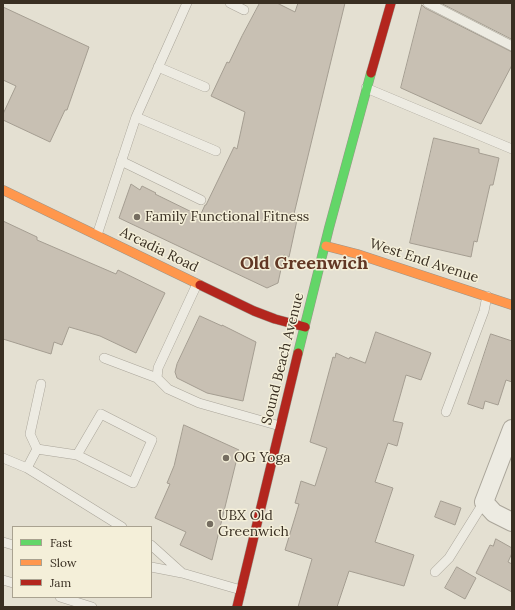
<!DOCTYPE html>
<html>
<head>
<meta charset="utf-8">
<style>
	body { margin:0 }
	#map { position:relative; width:515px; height:610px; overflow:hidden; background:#e4e0d2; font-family:Lora,serif }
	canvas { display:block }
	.frame { position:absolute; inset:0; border:4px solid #392f22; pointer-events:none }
	.legend { position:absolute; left:12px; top:526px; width:140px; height:72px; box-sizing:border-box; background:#f4efd9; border:1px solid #a9a290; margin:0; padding:5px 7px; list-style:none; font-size:12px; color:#392f22 }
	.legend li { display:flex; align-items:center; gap:8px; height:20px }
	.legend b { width:20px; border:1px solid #a9a290 }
</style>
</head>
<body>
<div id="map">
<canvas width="515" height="610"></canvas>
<div class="frame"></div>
<ul class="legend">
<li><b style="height:5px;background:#63d668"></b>Fast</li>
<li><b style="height:5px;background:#ff974d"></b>Slow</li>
<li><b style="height:5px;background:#b3261e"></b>Jam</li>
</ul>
</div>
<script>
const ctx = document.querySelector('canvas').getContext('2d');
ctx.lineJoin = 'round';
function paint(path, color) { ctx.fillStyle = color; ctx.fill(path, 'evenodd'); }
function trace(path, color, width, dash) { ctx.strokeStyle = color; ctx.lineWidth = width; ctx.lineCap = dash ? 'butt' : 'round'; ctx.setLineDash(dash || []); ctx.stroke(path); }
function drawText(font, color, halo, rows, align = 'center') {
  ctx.font = font + ' Lora,serif'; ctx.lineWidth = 3; ctx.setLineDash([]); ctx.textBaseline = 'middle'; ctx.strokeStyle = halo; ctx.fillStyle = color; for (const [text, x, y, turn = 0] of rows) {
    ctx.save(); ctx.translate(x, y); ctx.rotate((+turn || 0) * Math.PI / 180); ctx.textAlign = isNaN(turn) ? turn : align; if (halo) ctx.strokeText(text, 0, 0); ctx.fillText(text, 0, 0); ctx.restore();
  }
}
const building = new Path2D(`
	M260 3H277L295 12 298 3H345L293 218 297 220 289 257 284 255 278 283 267 288 119 218 131 184 140 190 142 186 156 193 155 194 200 216 205 205H206L234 147 237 149 245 112 211 96 227 62 229 63 242 36Z
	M441 3H512V39Z
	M422 5 425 8 512 52V65L481 124 401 88Z
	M3 7 89 47 67 110H65L50 142 3 120V114L16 86 3 80Z
	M434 138 479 149V153L499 158 493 185H490L477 242 474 241 471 257 410 243Z
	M3 221 37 237V240L116 274 118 270 165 293 136 353 100 336 69 327 62 345 54 342 51 354 3 339Z
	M200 316 222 326V325L256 342 243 401 207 393 177 378 175 372 177 364Z
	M376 332 431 353 421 380 406 375 393 421 403 423 397 446 388 443 375 482 393 488 375 542 414 555 404 586 349 571 337 607H298L312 559 285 550 299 504 295 503 301 481 315 486 327 448 310 442 333 357 335 358 336 353 349 359 350 357 365 363Z
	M491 334 512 341V382L506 380 498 405 485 401 483 409 468 404Z
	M184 425 239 450 212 560 180 545 186 532 155 518 170 484 167 483 174 466Z
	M441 501 461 508 455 525 435 517Z
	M496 539 512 548V553L508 562 512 564V592L476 573 490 545 493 546Z
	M457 567 476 578 465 599 445 588Z`);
paint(building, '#c8c0b3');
trace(building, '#a49d91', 1);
const lane = new Path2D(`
	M230 3 244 10
	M428 3 512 46
	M158 67 205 87
	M366 88 512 149
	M136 117 216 151
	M121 161 201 200
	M97 235 136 117 187 3
	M104 358 157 378 168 389 199 403 280 426
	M157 378 158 368 197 284
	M446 412 484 311 487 296
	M37 449 77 455 133 483 152 440 101 414 77 455
	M37 449 30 434 41 384
	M3 458 27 468 122 527
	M27 468 37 449
	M3 542 13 545
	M151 545 181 572
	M151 567 182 573 241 590
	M435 572 449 558 484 502
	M3 580 13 583
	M60 597 92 607`);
const street = new Path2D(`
	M512 429 484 502 494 513 512 522`);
const fast = new Path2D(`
	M298 353 329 228 371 73`);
const slow = new Path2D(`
	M3 190 200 285
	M326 246 357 254 512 305`);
const jam = new Path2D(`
	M371 73 391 3
	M200 285 254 311 275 319 305 327
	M237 607 298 353`);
trace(lane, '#aaa59a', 10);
trace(street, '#aaa59a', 20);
trace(fast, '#9a958a', 10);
trace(slow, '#9a958a', 10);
trace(jam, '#9a958a', 10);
trace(lane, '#edebe2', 9);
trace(street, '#edebe2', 18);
trace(fast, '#63d668', 9);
trace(slow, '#ff974d', 9);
trace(jam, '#b3261e', 9);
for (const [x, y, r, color] of [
	[137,217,4,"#756d60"],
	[226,458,4,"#756d60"],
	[210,524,4,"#756d60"]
]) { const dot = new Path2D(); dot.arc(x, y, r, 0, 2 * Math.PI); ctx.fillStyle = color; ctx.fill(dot); trace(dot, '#f4efd9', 1.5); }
drawText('14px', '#392f22', '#f4efd9', [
	["Family Functional Fitness",145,217],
	["OG Yoga",234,458],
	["UBX Old",218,516],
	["Greenwich",218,532]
], 'left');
drawText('14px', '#392f22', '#f4efd9', [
	["Arcadia Road",159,250,26],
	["West End Avenue",424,261,18],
	["Sound Beach Avenue",283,359,-76]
]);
drawText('bold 18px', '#623825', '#f4efd9', [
	["Old Greenwich",304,264]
]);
</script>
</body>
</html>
